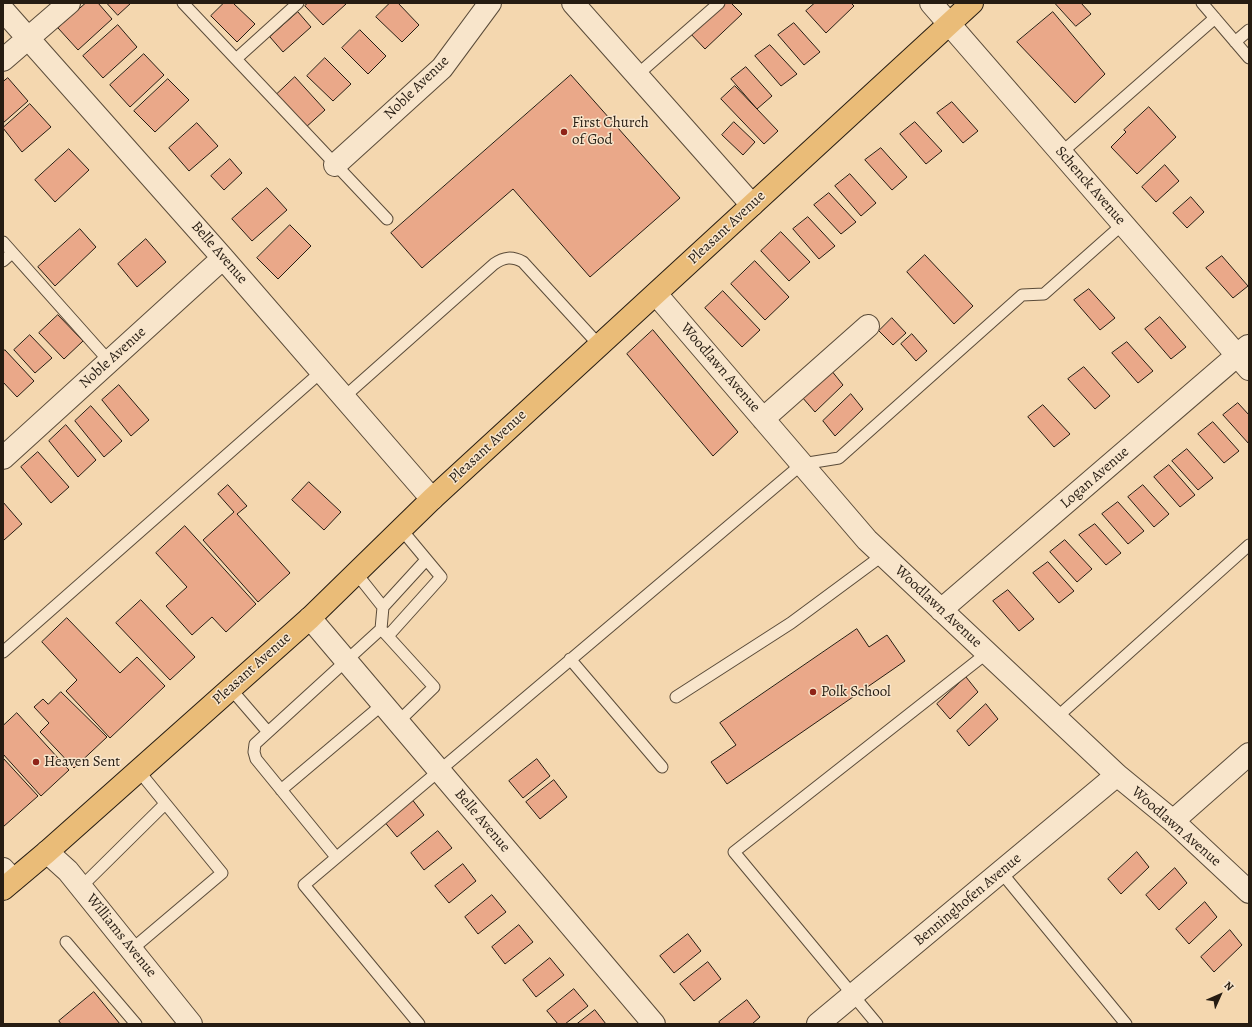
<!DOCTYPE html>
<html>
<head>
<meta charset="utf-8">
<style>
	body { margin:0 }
	#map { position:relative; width:1252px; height:1027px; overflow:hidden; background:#f4d7af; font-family:Alegreya,serif }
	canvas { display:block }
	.frame { position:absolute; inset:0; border:4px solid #261c12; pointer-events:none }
	.north { position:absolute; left:1200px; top:975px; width:40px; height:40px; -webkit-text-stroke:3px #f8e5cb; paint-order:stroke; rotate:45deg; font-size:11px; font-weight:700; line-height:16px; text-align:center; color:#261c12 }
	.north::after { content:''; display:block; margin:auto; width:14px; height:18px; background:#261c12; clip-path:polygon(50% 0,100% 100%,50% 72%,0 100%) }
</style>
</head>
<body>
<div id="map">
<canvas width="1252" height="1027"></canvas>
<div class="frame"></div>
<div class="north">N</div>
</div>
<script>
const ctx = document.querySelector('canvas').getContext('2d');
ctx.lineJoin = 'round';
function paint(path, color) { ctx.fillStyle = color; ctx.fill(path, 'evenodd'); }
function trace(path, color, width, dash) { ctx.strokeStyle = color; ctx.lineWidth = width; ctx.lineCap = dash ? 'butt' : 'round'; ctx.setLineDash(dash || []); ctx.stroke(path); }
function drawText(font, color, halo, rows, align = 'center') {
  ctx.font = font + ' Alegreya,serif'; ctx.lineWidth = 3; ctx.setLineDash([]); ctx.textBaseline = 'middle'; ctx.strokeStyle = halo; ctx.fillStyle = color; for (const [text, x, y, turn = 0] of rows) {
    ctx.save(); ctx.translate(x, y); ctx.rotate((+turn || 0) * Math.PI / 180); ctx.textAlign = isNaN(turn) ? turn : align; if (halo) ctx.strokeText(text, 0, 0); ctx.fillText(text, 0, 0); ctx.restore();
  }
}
const building = new Path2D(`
	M86 3H98L112 19 78 50 58 28Z
	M107 3H131L118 15Z
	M224 3H233L255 24 237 42 211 16Z
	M308 3H345L346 4 323 25 305 6Z
	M390 3H398L419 25 402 42 376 17Z
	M720 3H731L742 14 705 49 689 32Z
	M815 3H851L854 6 826 33 806 11Z
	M1055 3H1081L1091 14 1076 26Z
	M298 12 311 27 283 52 270 37Z
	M1053 12 1105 74 1075 103 1017 42Z
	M794 23 820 52 804 65 778 35Z
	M118 25 137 47 103 78 83 56Z
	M360 30 386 56 368 74 342 48Z
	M770 45 797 74 781 86 755 56Z
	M144 54 164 75 130 107 110 85Z
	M325 58 351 84 333 101 307 76Z
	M746 67 772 96 757 109 731 79Z
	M571 75 680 198 590 277 513 189 422 268 391 233Z
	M295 77 325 110 305 128 275 96Z
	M8 78 28 101 3 123V82Z
	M168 79 189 100 155 132 134 111Z
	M735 86 778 131 764 144 721 99Z
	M952 102 978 131 963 143 937 113Z
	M30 104 51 127 22 152 3 128Z
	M1149 107 1176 137 1137 174 1111 147 1126 132 1124 130Z
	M734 122 755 142 743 155 722 135Z
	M915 122 942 151 926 164 900 134Z
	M197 123 218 146 189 171 169 148Z
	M881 148 907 177 892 190 865 160Z
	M69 149 89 170 55 202 35 180Z
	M230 159 242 173 224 190 211 176Z
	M1165 165 1179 181 1156 202 1142 187Z
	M850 174 876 203 861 216 835 186Z
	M267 188 287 210 252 241 232 219Z
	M829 193 856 222 841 234 814 205Z
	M1191 197 1204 212 1187 228 1173 213Z
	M808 217 835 246 819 259 793 229Z
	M290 225 311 246 278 279 257 258Z
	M80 229 96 247 55 286 38 267Z
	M781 232 810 262 789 281 761 251Z
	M146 239 166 262 137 287 118 264Z
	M925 255 973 306 954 324 907 272Z
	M1222 256 1248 286 1233 298 1206 268Z
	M755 261 789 297 765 320 731 284Z
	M1089 289 1115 318 1100 330 1074 300Z
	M723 291 760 330 742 347 705 308Z
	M58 315 83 341 64 359 39 333Z
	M1160 317 1186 347 1171 359 1145 329Z
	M892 318 906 333 893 345 879 331Z
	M653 330 738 432 713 456 627 354Z
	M912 334 927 351 916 361 901 344Z
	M30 335 52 358 35 373 14 350Z
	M1127 342 1153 371 1138 383 1112 353Z
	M5 350 34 381 17 397 3 382V352Z
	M1084 367 1110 396 1095 409 1068 379Z
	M831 370 843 385 815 412 802 397Z
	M119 385 149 420 131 436 102 400Z
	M851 394 863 409 835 436 823 421Z
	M1238 403 1249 415V444L1223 415Z
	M1043 405 1070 434 1054 447 1028 417Z
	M91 406 122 441 104 457 75 421Z
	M1213 422 1239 451 1224 463 1198 434Z
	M66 425 96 460 78 477 49 441Z
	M1187 449 1213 478 1198 490 1172 461Z
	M38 452 69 487 51 503 21 467Z
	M1169 465 1195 495 1180 507 1154 477Z
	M309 482 341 512 324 530 292 500Z
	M228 485 247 506 237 514 290 573 258 602 203 540 234 512 218 494Z
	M1143 485 1169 514 1154 527 1128 497Z
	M3 502 22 524 4 540 3 539Z
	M1118 502 1144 531 1128 544 1102 514Z
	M1095 524 1121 553 1106 565 1079 535Z
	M185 526 256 604 226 632 212 617 192 635 166 606 187 587 156 553Z
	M1065 540 1092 569 1077 582 1050 552Z
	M1048 562 1074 591 1059 603 1033 573Z
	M1008 590 1034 619 1019 631 993 601Z
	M141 600 195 657 170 680 116 623Z
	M67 618 120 673 137 657 165 686 110 738 66 691 77 680 42 642Z
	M857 629 869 647 887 635 905 661 727 784 711 762 736 745 720 723Z
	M966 677 978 692 950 719 937 704Z
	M61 692 107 737 74 768 40 732 49 723 34 707 43 699 48 704Z
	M986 704 998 719 969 746 957 731Z
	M17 713 69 770 41 796 3 754V726Z
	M3 758 38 796 3 827Z
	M537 759 550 776 523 798 509 781Z
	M554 780 567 797 540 819 526 802Z
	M411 798 424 815 397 837 383 820Z
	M438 831 452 848 424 870 411 853Z
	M1137 852 1149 867 1121 894 1108 879Z
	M463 864 476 881 449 903 435 886Z
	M1175 868 1187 883 1159 910 1146 895Z
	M492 895 506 912 478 934 465 917Z
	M1205 902 1217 917 1189 944 1176 929Z
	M519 925 533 942 505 964 492 947Z
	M1230 930 1242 945 1214 972 1201 957Z
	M688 934 701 951 674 973 660 956Z
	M550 958 564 975 536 997 523 980Z
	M708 962 721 979 694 1001 680 984Z
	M574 989 588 1006 565 1024H558L547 1011Z
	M94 992 120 1024H61L59 1021Z
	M747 1000 760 1017 752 1024H720L719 1022Z
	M595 1010 606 1024H577Z`);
paint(building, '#eaa889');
trace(building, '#261c12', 1);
const lane = new Path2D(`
	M183 3 387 219
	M1202 3 1249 58
	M1235 42 1249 30
	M236 59 298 3
	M637 75 719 3
	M1061 153 1215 18
	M3 242 109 361
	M3 261 12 253
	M343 398 494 264C504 257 512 256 523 262L599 345
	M383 607 426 560
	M384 632 434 687 398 722
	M388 636 441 577 401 529
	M3 652 321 372
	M570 659 662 767
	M230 688 268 732
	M676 697 791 623 883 555
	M1056 718 1249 545
	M281 790 383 704
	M336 857 256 759 254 752 255 744 381 629 383 607 356 573
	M1001 872 1126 1024
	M81 887 165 804
	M66 942 136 1024
	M131 950 222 873 138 770
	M419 1024 304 885 802 464 839 458 1022 295 1044 294 1123 224
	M877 1024 734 852 987 653`);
const street = new Path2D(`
	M573 3 752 205
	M931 3 1249 369
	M3 10 223 258 432 499
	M3 60 69 3
	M335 165 442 68 490 3
	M656 294 867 540 1117 775 1173 821 1249 892
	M763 419 868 326
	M3 458 223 258
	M941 610 1248 346
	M310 618 654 1024
	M1173 821 1249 754
	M47 852 68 871 191 1024
	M3 869 13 880
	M818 1024 1117 775`);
const primary = new Path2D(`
	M3 889 47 852 310 618 432 499 972 3`);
trace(lane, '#5a4b39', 13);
trace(street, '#5a4b39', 24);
trace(primary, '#261c12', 24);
trace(lane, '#f8e5cb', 11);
trace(street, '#f8e5cb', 22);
trace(primary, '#eabc78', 22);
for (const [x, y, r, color] of [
	[564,132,4,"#8f2418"],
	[813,692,4,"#8f2418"],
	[36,762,4,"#8f2418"]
]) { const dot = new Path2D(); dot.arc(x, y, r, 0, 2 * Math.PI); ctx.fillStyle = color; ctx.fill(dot); trace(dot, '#f8e5cb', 1.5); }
drawText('15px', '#261c12', '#f8e5cb', [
	["Noble Avenue",417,88,-44],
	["Schenck Avenue",1090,186,49],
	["Pleasant Avenue",727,228,-43],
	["Belle Avenue",219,253,49],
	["Noble Avenue",113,358,-42],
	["Woodlawn Avenue",720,368,49],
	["Pleasant Avenue",488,447,-43],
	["Logan Avenue",1095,478,-41],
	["Woodlawn Avenue",938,607,43],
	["Pleasant Avenue",252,669,-42],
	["Belle Avenue",482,821,50],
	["Woodlawn Avenue",1176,827,41],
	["Benninghofen Avenue",968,900,-40],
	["Williams Avenue",121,936,51]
]);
drawText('15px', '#261c12', '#f8e5cb', [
	["First Church",572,123],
	["of God",572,140],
	["Polk School",821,692],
	["Heaven Sent",44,762]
], 'left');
</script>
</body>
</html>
